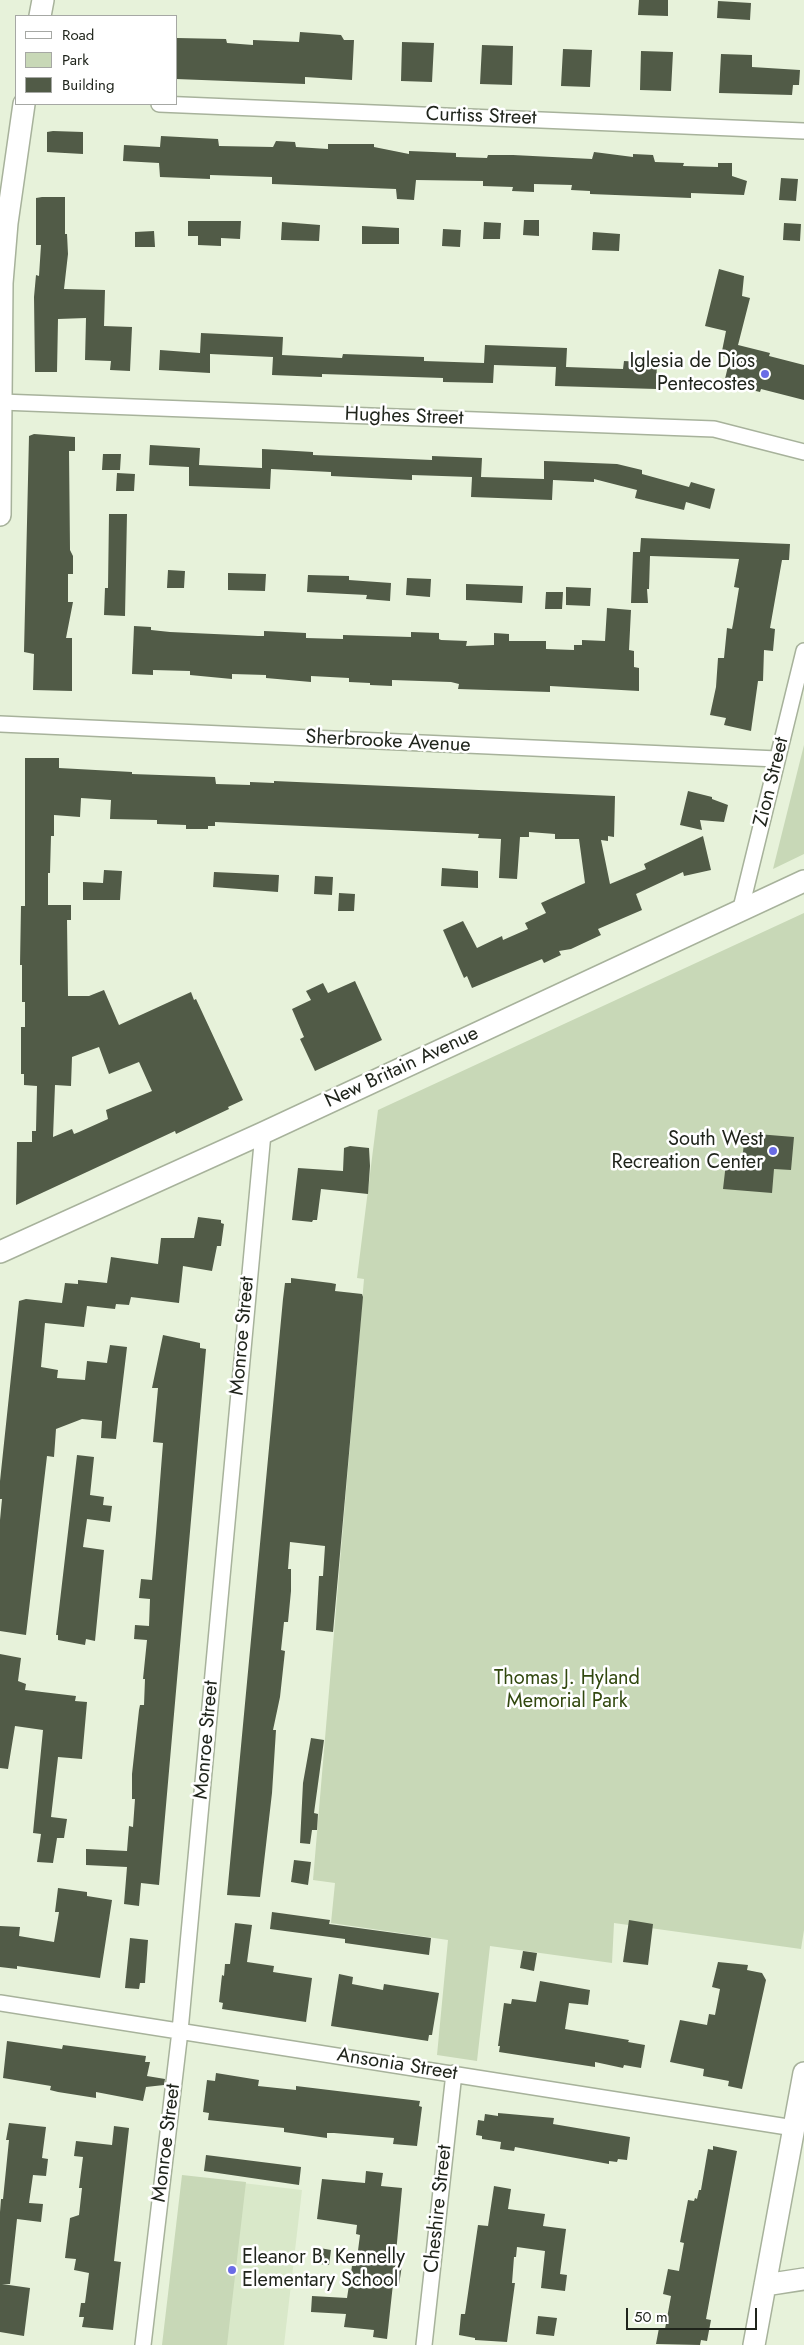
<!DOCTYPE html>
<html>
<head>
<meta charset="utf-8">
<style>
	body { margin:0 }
	#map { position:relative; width:804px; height:2345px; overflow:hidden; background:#e7f2da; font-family:Jost,sans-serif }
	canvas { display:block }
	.legend { position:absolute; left:15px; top:15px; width:162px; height:90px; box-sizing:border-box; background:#fff; border:1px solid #a6a8a4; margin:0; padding:6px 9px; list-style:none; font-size:15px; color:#20251c }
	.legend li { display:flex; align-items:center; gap:10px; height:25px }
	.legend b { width:25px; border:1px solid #a6a8a4 }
	.scale { position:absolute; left:626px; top:2308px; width:131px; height:22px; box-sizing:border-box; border:2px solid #20251c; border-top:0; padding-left:6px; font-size:15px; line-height:18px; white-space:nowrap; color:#20251c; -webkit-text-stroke:4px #fff; paint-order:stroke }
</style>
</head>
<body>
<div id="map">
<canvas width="804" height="2345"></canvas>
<ul class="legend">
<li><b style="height:6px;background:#fff"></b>Road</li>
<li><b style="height:14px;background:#c8d8b7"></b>Park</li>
<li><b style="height:14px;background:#515b47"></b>Building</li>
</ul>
<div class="scale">50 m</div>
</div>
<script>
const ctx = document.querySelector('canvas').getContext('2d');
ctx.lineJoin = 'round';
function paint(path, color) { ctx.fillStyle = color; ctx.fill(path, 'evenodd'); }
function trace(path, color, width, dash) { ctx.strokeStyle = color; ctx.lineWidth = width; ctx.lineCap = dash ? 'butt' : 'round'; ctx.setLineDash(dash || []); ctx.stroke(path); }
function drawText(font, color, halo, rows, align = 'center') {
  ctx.font = font + ' Jost,sans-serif'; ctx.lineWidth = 5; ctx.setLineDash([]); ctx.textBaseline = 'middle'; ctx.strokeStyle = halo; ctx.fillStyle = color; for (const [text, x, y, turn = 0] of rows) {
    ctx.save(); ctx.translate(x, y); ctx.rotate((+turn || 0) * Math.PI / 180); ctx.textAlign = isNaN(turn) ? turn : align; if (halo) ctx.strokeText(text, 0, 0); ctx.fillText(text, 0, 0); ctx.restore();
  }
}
paint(new Path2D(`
	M183 2176 302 2190 284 2345H163Z`), '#d9e8c9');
paint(new Path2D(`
	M804 745V854L773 869Z
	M804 913V1930L801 1949 614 1923 612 1963 490 1946 477 2061 437 2055 448 1940 331 1923 335 1883 313 1880 364 1279 357 1278 378 1110Z
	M182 2175 246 2182 227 2345H162Z`), '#c8d8b7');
paint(new Path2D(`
	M639 0H668V16L638 15Z
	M718 1 751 3 750 20 717 18Z
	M300 32 341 35 344 40H354L352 80 305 77V84L176 79 177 38 226 39 227 43 253 45V40L299 42Z
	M402 42 434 43 432 82 401 81Z
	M482 45 513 46 512 85 480 84Z
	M563 49 592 50 590 87 561 86Z
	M641 51 673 52 671 91 640 90Z
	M721 54 752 55V67L800 70 799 85H793L792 95 719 93Z
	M53 131 83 132V154L47 152V132Z
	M161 136 218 139 219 146 273 147 276 141 295 142 296 147 328 149V144H374V147L409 154V151L456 153V157L487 158 488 155H513L592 159 594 152 633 157V154L653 155 655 162 684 163 683 166 718 167V163H732V176L747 181 744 195 691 193V198L590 194V191L571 190 572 185 534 184V192L512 191 513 187 483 186V181L416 180 414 200 397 199 396 189 272 184V177L210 175V179L160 177 159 163 123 161 124 145 160 147Z
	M781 178 798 179 796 201 779 200Z
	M42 197H65V234H67L68 254 64 289 105 290 104 326 132 327 130 371 110 370 111 361 85 360 86 318 58 319 57 372H35L34 297 36 275 39 276 41 245H36V198Z
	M524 220H539V236L523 235Z
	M188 221H241L240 239 221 238V246L198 245V236H188Z
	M282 222 320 225 319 241 281 240Z
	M484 222 501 223 500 239H483Z
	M784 223 801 224 800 241 783 240Z
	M362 226 399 228V244H362Z
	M443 229 461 230 460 247 442 246Z
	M154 231 155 247H135V232Z
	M593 232 620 234 619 251 592 250Z
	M719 269 744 276 742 296 750 298 738 345 770 353 769 356 804 365V400L761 389 760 392 724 383 730 358 721 356 726 331 705 326Z
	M201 333 283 337 282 355 342 358 343 354 424 357V361L484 363 485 345 567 348 566 367 623 369 624 361 657 363 656 389 555 386 556 367 494 365 493 383 443 382V378L322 374V377L272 375 273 357 210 354V373L159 370 160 350 200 353Z
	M34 434 75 437V451H69L70 550 73 556V574H68V602H73L66 638H72V691L33 690 34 654 24 652 29 436Z
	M150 445 200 448 199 465 262 468V449L313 452V455L432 460V456L482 458 481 477 544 479V461L617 464 642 470V474L689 487 691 482 715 489 710 509 686 502 684 510 635 498 637 490 594 479V482L553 480 552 500 471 497 472 477 412 475V480L331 476V472L271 469 270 489 189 486V467L149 465Z
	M103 454H121L120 470H102Z
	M117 473 135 474 134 491H116Z
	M109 514H127L125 616 104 615 105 588H108Z
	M641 538 790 544 789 560H782L770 628 775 629 773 651 764 650 763 681H758L751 731 724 725 726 718 710 715 716 687 718 658H724L727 628 732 629 733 624 739 588 734 587 739 559 650 556 649 589H647L648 603H631L633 552H640Z
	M168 570 185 571 184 588H167Z
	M228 573 266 574 265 591 228 590Z
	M308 575 349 576V580L391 583 390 601 366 599 367 595 307 592Z
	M407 578 431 579 430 597 406 595Z
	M466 584 523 586 522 603 466 600Z
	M566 587 591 588 590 606 566 605Z
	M546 592H563L562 609H545Z
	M607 608 631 610 629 650 634 651V667L639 668V691L550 686V692L458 689 459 684 451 682 392 680V686L370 685V683L349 682V678L311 676V682L266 678V675L232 674V679L190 675V671L153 670V675L132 674 134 626 151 627V630L170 632 258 636H264V631L306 633V638L343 639V635L411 637V632L439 633V639L441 640 467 641 466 646 494 645V633L509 634V641H546V649L574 650V645H582V640L605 641Z
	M25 758H59V768L132 772V774L215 777 216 784 250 785V782L274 783V781L615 796 614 837 608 836V841L601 840 610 884 646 869 644 864 703 836 711 870 684 876 683 872 636 894 642 910 598 929 601 935 571 949 559 951 561 955 544 963 542 959 472 988 467 976 464 978 443 930 463 921 477 948 502 936 503 940 528 929 525 923 546 913 541 903 585 883 579 839H555V834L529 832V837H520L517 879 499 878 501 839 478 838 479 834 215 822V826H208V829H186V825L157 824V820L110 819 111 800 81 798 80 817 54 815V836H51L50 873H48V905H71V920H67L68 996H89L104 990 119 1025 191 992 194 1000 196 999 243 1100 228 1107 229 1109 176 1134 175 1131 16 1205 17 1142H32V1131H36L37 1086 24 1085V1074H21V1027H25V1002H22V965H20L21 906H25ZM99 1047 109 1074 139 1062 152 1091 106 1110 108 1119 79 1132 74 1134 72 1129 53 1137 55 1085 71 1086 72 1057Z
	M688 791 712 797V799L728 805 724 822 700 820 702 830 680 825Z
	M442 868 478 871V888L441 886Z
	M104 870 122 871 120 900H83V882L103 883Z
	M214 872 279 875 278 892 213 887Z
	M315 876 333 877 332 895 314 894Z
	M339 893 355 894 354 911H338Z
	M355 981 382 1040 315 1071 300 1039 304 1037 292 1009 311 1000 306 991 323 983 328 993Z
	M745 1133 794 1137 791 1170 774 1169 772 1193 723 1189 726 1163 736 1164 743 1152Z
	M350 1146 369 1148 370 1166 368 1194 321 1189 317 1220H313L312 1222 292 1220 298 1168 343 1171 344 1148Z
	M198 1217 221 1220V1223L224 1224 221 1246H217L212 1271 183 1266 179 1303 131 1297 129 1305 116 1304 115 1309 87 1306 84 1327 45 1323 41 1367 58 1370 57 1378 85 1380 87 1361 107 1363 110 1345 127 1347 116 1439 101 1438 102 1421 82 1419 56 1429 54 1457 47 1456 26 1635 0 1631V1520L2 1499H0V1481L19 1301 26 1299 62 1303 65 1283 78 1284V1280L107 1283 111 1257 158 1264 161 1238H194Z
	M291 1278 331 1283 336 1284 335 1291 362 1294 363 1297 333 1632 316 1630 319 1576H323L325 1546 290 1542 288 1569H291V1591L288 1622H284L281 1650 285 1651 280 1697 273 1730H276L272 1793 260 1897 227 1895 283 1299 285 1283H291Z
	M163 1335 200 1343V1348L206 1349 159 1885 141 1883 139 1906 124 1904 127 1867 86 1865V1849L127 1851 129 1826 133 1827 135 1799H132V1774L139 1710 140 1705H144L145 1679H143L147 1640 134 1639 135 1625 149 1626 150 1599 139 1598 141 1579 152 1580 156 1533 163 1443 153 1442 158 1388H152Z
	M77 1455 94 1457 90 1495 104 1497 103 1505 112 1506 110 1522 87 1519 83 1547 104 1550 95 1641 86 1639 85 1645 58 1640V1635H56Z
	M0 1654 21 1658 18 1681 26 1684 25 1690 76 1696 75 1701 87 1702 82 1759 58 1757 51 1817 67 1819 64 1838H57L53 1863 37 1862 41 1834 33 1833 43 1730 15 1726 8 1769 0 1768Z
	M311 1738 324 1740 314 1813 318 1814 317 1830H312L310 1844 300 1843 303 1783Z
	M294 1860 311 1862 308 1885 291 1882Z
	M58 1888 87 1892V1896L112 1900 100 1978 17 1966V1969L0 1967V1926L20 1927 19 1936 54 1942 59 1912H55Z
	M272 1912 330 1920 329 1924 431 1938 429 1955 345 1943V1939L270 1929Z
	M629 1920 653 1924 648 1965 623 1962Z
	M235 1923 252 1925 247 1962 274 1966 273 1972 312 1978 306 2022 222 2009 223 2003 219 2002 222 1975 224 1976 225 1964H230Z
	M130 1938 148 1940 145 1983H140L139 1989 125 1988Z
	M523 1951 537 1953 534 1971 520 1968Z
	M718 1962 748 1965 747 1970 762 1973 766 1980 742 2089 728 2086 729 2081 703 2076 704 2069 670 2062 680 2020 707 2025 709 2014 715 2015 720 1989 712 1987Z
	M339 1974 353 1977 352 1984 383 1990 384 1984 439 1993 432 2035H429L428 2041 331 2026Z
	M540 1981 590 1990 588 2005 569 2003 565 2029 629 2040 628 2042 645 2045 641 2068 624 2065 623 2068 595 2062V2067L499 2052 500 2046H498L504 2003 511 2004 512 1999 536 2002Z
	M7 2041 62 2049 63 2045 146 2056 145 2062H150L147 2076 165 2079 164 2085 146 2087 143 2101 96 2092V2098L58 2092 50 2090 51 2086 3 2078Z
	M216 2073 259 2080 258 2086 296 2090V2086L420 2101 419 2106 422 2107 417 2146 393 2144 394 2138 334 2133H327V2138L284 2132V2128L208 2120 209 2113 203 2112 207 2080 215 2081Z
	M498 2113 554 2118 553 2124 630 2137 627 2160 618 2159 617 2162 609 2161V2164L515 2147 514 2151 500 2149 501 2142 482 2139V2136L476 2135 478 2120 484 2121 485 2114 498 2116Z
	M9 2123 46 2127 42 2158 48 2159 46 2176 33 2175 29 2203 43 2204 41 2222 17 2219 10 2284H2L30 2288 24 2336 0 2332V2212L1 2199H3L9 2140H6Z
	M114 2126 129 2128 114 2261 121 2262 113 2330 82 2327 84 2317H79L81 2303H85L89 2273 74 2270 76 2259 65 2258 70 2218 79 2215 82 2188H79L83 2157 74 2156 76 2141 112 2145Z
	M713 2146 737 2151 706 2319 711 2320 707 2341 701 2340 700 2345 656 2344 659 2328 665 2329 671 2296 663 2294 668 2269 679 2271 684 2243 680 2242 688 2200 694 2201 695 2198 697 2199 699 2190H701L708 2149 713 2150Z
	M206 2155 301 2167 299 2185 204 2171Z
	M366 2171 383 2173 381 2186 402 2188 395 2264 402 2265 399 2285 393 2284 387 2339 373 2337 374 2330 344 2327 346 2314 311 2312 312 2296 347 2298 352 2266H356L360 2235 356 2234 357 2225 317 2219 322 2179 365 2183Z
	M494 2186 511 2189 508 2209 545 2214 543 2226 566 2229 560 2274 567 2275 565 2291 541 2288 545 2251 517 2247 516 2257H514L512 2283H515L507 2342 475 2340V2338L459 2335 461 2314H465L478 2225 488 2226Z
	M314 2247 331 2250 329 2265 312 2263Z
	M538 2316 557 2318 554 2336 536 2334Z`), '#515b47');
const street = new Path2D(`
	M159 104 804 131
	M1 402 714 429 804 452
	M0 724 777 759
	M740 912 804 651
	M0 2003 794 2128
	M143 2345 180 2031 263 1133
	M424 2345 454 2073`);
const secondary = new Path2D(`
	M40 16 43 0
	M0 515 2 283 7 223 24 104
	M0 1252 263 1133 804 881
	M765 2285 804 2279
	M754 2345 804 2073`);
trace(street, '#a7b29b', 18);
trace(secondary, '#a7b29b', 24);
trace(street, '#fff', 15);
trace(secondary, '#fff', 21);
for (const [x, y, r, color] of [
	[765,374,5,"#6a6ce6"],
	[773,1151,5,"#6a6ce6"],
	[232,2270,5,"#6a6ce6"]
]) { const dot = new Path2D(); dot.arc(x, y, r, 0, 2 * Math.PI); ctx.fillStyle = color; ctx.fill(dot); trace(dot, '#fff', 2); }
drawText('20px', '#20251c', '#fff', [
	["Curtiss Street",481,117,2],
	["Hughes Street",404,417,2],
	["Sherbrooke Avenue",388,742,3],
	["Zion Street",772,782,-76],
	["New Britain Avenue",402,1068,-25],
	["Monroe Street",243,1336,-85],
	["Monroe Street",207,1740,-85],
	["Ansonia Street",397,2065,9],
	["Monroe Street",167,2143,-83],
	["Cheshire Street",439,2209,-84]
]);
drawText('20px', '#20251c', '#fff', [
	["Iglesia de Dios",755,362],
	["Pentecostes",755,385],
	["South West",763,1140],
	["Recreation Center",763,1163],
	["Eleanor B. Kennelly",242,2258,"left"],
	["Elementary School",242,2281,"left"]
], 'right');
drawText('20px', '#31480e', '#fff', [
	["Thomas J. Hyland",567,1679],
	["Memorial Park",567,1702]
]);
</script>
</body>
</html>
